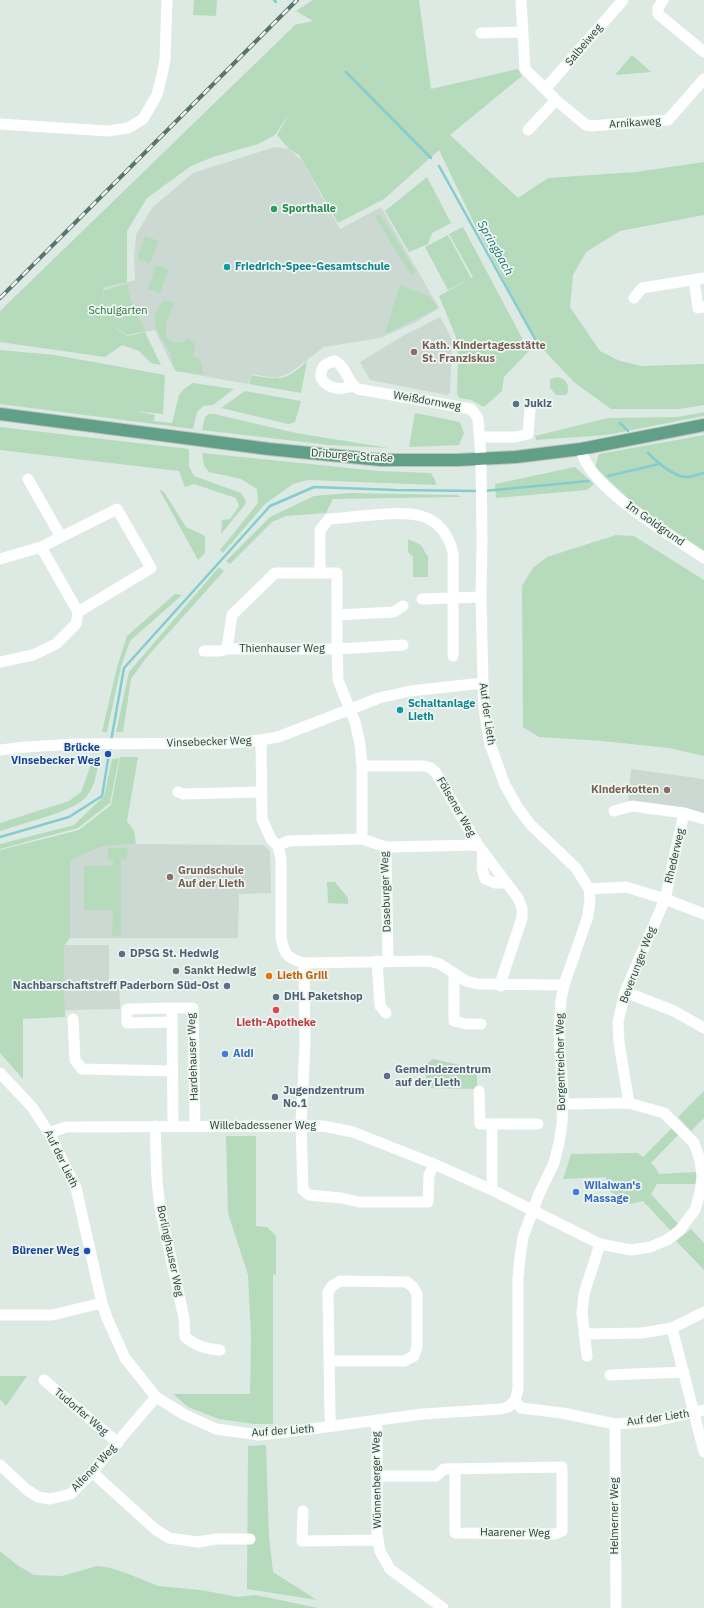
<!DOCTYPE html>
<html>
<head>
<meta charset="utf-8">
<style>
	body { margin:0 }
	canvas { display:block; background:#dde9e3 }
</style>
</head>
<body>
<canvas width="704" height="1608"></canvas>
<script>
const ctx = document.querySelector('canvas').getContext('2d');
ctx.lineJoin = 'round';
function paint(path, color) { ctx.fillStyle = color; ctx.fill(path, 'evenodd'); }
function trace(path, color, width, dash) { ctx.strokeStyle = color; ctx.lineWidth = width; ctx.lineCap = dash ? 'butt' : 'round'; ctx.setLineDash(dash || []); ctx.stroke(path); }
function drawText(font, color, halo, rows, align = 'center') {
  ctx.font = font + ' "IBM Plex Sans",sans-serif'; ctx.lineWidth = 3.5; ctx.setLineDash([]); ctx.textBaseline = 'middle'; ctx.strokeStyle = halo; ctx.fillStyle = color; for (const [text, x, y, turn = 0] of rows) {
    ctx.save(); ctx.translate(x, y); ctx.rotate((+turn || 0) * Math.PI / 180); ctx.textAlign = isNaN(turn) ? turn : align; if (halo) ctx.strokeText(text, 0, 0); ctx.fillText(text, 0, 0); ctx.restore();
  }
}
paint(new Path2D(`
	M275 147 289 149 302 161 340 229 381 207 439 308 414 323 380 338 324 347 290 373 276 378 251 374 248 384 175 371 155 330 128 335 100 319 104 289 135 280 134 257 136 235 152 208 193 173Z
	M440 317 452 339 450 393 447 395 370 380 360 362 401 337Z
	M631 769 704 779V814L628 802Z
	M136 844 264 845 270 851 271 893 239 894 238 938H70V861L102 846Z
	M64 945H109V980H119L120 1009 65 1010Z`), '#ccd9d2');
paint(new Path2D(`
	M194 0H217L216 16 193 15Z
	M313 0H419L431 89 518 69 522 76 450 135 518 198 548 178 636 172 704 162V215L620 231 586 252 573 275 570 307 600 351 620 361 642 366 704 364V405L680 409H611L575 383 536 342 472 219 439 150 384 199 338 223 299 155 289 149 277 135 289 114 275 135 258 144 213 157 191 166 147 198 127 231V282L104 288 99 319 104 291 127 284 130 298 145 331 128 335 106 323 128 336 145 332 161 365 151 363 139 351 122 345 105 357 0 342V311L294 26 295 29 294 25 313 21 296 11Z
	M632 55 651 72 615 75Z
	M427 177 451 223 432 233 428 244 409 252 385 211Z
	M380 214 416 272 411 275 375 217Z
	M463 227 529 351 504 377 502 391 484 407 471 400 459 398 457 394 458 355 456 337 439 296 473 277 449 234Z
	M448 235 471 278 448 290 425 247Z
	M145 236 159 241 150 264 137 259Z
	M156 265 169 269 160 293 148 289Z
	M400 285 429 296 438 308 385 334Z
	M166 300 174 303 166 324V337L174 343 182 342 189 338 195 344 193 356 200 359 204 375 177 371C172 365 172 358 169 351 162 336 147 322 160 306 162 303 162 301 166 300Z
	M0 350 55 355 165 375 163 414 135 411 155 415 154 421 172 423 179 395 185 388 193 383 234 389 213 405 203 406 197 412 193 429 0 404Z
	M307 361 301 393 249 384 251 375C279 380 286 382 307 361Z
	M558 377C566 379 569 384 568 392L566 395H556L550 388V379Z
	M245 391 301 401 295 422 288 424 221 408Z
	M704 412V416L606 435 536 440 535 436 608 418 678 417Z
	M415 413 460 422 464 433 459 445 409 447Z
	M209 414H214L296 433 389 448 329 445 202 430 205 417Z
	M0 427 189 449V466L194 476 241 493 246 501 244 506 221 534 222 520 230 519 239 506 236 498 194 484 185 487 179 471 0 450Z
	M704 435V551L632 502 595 467 599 454Z
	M202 453 379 471 431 473 436 482V485L308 480 293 484 265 504 223 553 220 550 258 503 257 489 241 479 209 472 204 466Z
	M575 467 594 484 587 490 496 498 495 484Z
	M159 489 164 492 186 527 205 536V553L198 560Z
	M349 493 458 495 461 497 333 499 326 513 286 516 272 522 230 564 226 561 270 517 314 496Z
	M616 535 634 536 704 580V756L669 748 602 741 539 737 523 727 522 586 533 568 547 557Z
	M408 539 421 545 428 557V577H413V557L408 552Z
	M219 567 224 571 146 658 131 679 123 732H116L129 672Z
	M175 594 182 595 130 641 121 667 107 732H102L117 667 127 636Z
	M120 757H138L127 821 134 831 136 844 102 846 70 861V938L64 946 65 1017 23 1019V1079L0 1053V850L79 830 111 805Z
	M119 758 110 803 78 828 0 849V844L74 825 104 796 112 759Z
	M99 762C96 775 94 790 84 799 71 812 20 824 0 831V823L69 801 81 792 91 764Z
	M108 848H128L127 859 121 860V936H112L113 910H84V866H113V860H108Z
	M327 882H335L348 898V904L328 903Z
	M433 1059 477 1069V1089L426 1088V1064Z
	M704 1091V1118L691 1131 678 1117Z
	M674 1126 681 1132 651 1163 655 1167 659 1174 697 1172V1184H657L651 1194 679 1225 672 1232 643 1201 630 1204 608 1190 606 1177 563 1179 571 1154 638 1153 643 1157Z
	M226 1136H256V1226L267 1227 276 1236V1275L273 1274V1424H254L219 1419 188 1407 173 1394H250L251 1336 248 1275 228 1213Z
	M691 1229 704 1243V1270L676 1241Z
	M0 1376H27L6 1406 0 1399Z
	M266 1445 269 1536 273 1572 317 1600 247 1589 248 1446Z
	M0 1551 17 1565 34 1575 62 1576 97 1566 111 1568 126 1573 158 1586 201 1590 237 1597 256 1595 318 1608H0Z`), '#b6dbbc');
trace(new Path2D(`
	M274 0 276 2
	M346 72 431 158
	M439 166 535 339
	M620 423 628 431
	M648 453C658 463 671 475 685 477 691 478 698 474 704 473
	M608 476 659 464
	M484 491 589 481
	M111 741 124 668 270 506 314 487 395 490 479 491
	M0 837 69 817 102 796 110 748`), '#84ccd0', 2.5);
const major = new Path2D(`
	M0 414 269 449 381 460H457L516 457 581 449 704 425`);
trace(major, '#bcc4c1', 14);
trace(new Path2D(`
	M521 0 525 69 556 100 586 125 591 126 668 120 704 79
	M663 0 658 8V14L704 52
	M481 33 522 32
	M545 89 623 0
	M0 124 108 131 128 128 143 119 157 95 162 75 165 60 167 0
	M528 130 556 100
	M694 280 698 308 704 307
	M634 298 642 288 704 278
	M353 386C341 390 328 390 321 378 320 367 325 363 335 361 347 367 347 383 358 389L471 409 478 418 481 459 482 541 481 597 483 683 484 709 490 744 505 785 518 808 531 825 576 868 589 889 590 899 588 916 564 985 561 1000 559 1032 563 1097 562 1124 559 1143 554 1163 539 1194 523 1237 520 1257 518 1278V1389L515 1401
	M480 437H515L528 434 530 409
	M581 449C588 488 672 536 704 558
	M28 479 61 537
	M0 559 41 547 117 509 151 568 78 612
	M320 573V530L329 519C344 518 358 516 373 515 408 511 443 510 453 553V656
	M422 599 481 597
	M337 615 394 612 403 606
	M204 651H220L227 649
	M0 662 33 655 56 644 76 624 78 612 41 547
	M261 740 262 819 271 839 278 846 281 859V937C284 955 287 958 304 963L429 961 440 964 466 981 478 984 564 985
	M0 750 25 747 75 744 230 743 261 740 278 737 379 698 410 691 483 683
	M362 766H424L431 768 436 773 478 845 518 898 522 908V918L501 981V986
	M178 792 183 794 261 792
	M614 811 632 806 684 813
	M278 846 288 841 362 839
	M386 847 478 845
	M483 852 482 868 485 879 495 883H506
	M589 889 626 887 665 899 704 914
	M377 961 380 1006 386 1013
	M388 961 386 847 362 839V766L360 744 355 722 338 680 337 649V573H275L232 615 227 649H337L403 645
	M304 963 305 1044 301 1125 303 1190 309 1195 341 1198 359 1202H428L429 1175 434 1164
	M456 975 454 978V1021L466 1024H481
	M625 992 674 1011 704 1028
	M73 1019 75 1060 82 1069 172 1071
	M171 1022 127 1023V1009L172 1008
	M0 1073 32 1107 49 1133 76 1188 102 1303 107 1318 125 1358 156 1397 185 1415 216 1429 259 1435 311 1429 423 1414 501 1409 508 1407 515 1401
	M479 1091 480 1124H538
	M629 1103 619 1043 618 1022 625 992 665 899 684 813 704 819
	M155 1126 157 1181 160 1208 184 1318 185 1337C196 1346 206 1349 220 1350
	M173 1126 172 1008H193L195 1125
	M49 1133 66 1127 323 1126 353 1132 434 1164 492 1190 600 1244 631 1250 650 1247 667 1240 679 1231 695 1210 700 1193 702 1176 700 1160 694 1143 664 1113 629 1103 563 1104
	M492 1190V1124
	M0 1315H52L102 1303
	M672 1328 704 1452
	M584 1334 642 1333 672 1328 704 1312
	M587 1356 582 1313 584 1294 600 1244
	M330 1361H404L414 1356 417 1347V1294L413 1287 407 1282 340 1281 332 1286 328 1292 330 1416 331 1426
	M610 1375 684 1372
	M44 1380 118 1443
	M515 1401 521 1408 562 1413 615 1424 655 1421 704 1410
	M374 1421 377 1429V1533L380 1551 390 1569 443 1608
	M615 1424 616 1608
	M0 1465 27 1490 38 1497 50 1499 71 1494 92 1472 156 1397
	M92 1472 156 1530 169 1538 198 1542 216 1539H250
	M377 1476H436L444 1469 562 1467V1531L555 1534 455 1533V1469
	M303 1511 302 1541 378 1540`), '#fff', 11);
trace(major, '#619f89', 12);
const rail = new Path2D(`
	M0 298 297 0`);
trace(rail, '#59756b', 4);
trace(rail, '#eef6f1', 2.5, [8]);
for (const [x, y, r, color] of [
	[274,209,4,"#2e9e5b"],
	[227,267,4,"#0f9aa8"],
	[414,352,4,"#8d6e63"],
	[516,404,4,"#5c6f8a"],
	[400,710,4,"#0f9aa8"],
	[108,754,4,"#1a4fb4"],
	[667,790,4,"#8d6e63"],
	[170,877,4,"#8d6e63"],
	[122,954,4,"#5c6f8a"],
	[176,971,4,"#6b7280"],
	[269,976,4,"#e8710a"],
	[227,986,4,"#5c6f8a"],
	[276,997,4,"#5c6f8a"],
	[276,1010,4,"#e0444e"],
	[225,1054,4,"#3f7fe0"],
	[387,1076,4,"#5c6f8a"],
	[275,1097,4,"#5c6f8a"],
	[576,1192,4,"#3f7fe0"],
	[87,1251,4,"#1a4fb4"]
]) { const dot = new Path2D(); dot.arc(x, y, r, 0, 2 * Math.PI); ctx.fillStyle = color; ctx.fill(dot); trace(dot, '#eef6f1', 1.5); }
drawText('11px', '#1f392f', '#eef6f1', [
	["Salbeiweg",584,45,-50],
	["Arnikaweg",635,123,-4],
	["Weißdornweg",427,401,10],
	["Driburger Straße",352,456,4],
	["Im Goldgrund",655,524,35],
	["Thienhauser Weg",282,649],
	["Auf der Lieth",487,714,82],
	["Vinsebecker Weg",209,742,-2],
	["Fölsener Weg",456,807,60],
	["Rhederweg",675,856,-77],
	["Daseburger Weg",386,892,-92],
	["Beverunger Weg",638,965,-69],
	["Hardehauser Weg",193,1057,-92],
	["Borgentreicher Weg",561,1062,-91],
	["Willebadessener Weg",263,1126],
	["Auf der Lieth",61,1159,64],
	["Borlinghauser Weg",170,1251,78],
	["Tudorfer Weg",81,1412,40],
	["Auf der Lieth",658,1418,-8],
	["Auf der Lieth",283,1431,-4],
	["Alfener Weg",94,1468,-47],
	["Wünnenberger Weg",377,1480,-91],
	["Helmerner Weg",615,1516,-90],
	["Haarener Weg",515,1533,1]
]);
drawText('bold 11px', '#27864d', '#eef6f1', [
	["Sporthalle",282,209]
], 'left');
drawText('bold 11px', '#0d838f', '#eef6f1', [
	["Friedrich-Spee-Gesamtschule",235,267],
	["Schaltanlage",408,704],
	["Lieth",408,717]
], 'left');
drawText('11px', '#296f3e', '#eef6f1', [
	["Schulgarten",118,311]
]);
drawText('bold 11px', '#785e54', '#eef6f1', [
	["Kath. Kindertagesstätte",422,346],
	["St. Franziskus",422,359],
	["Kinderkotten",659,790,"right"],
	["Grundschule",178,871],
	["Auf der Lieth",178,884]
], 'left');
drawText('bold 11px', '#4e5e75', '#eef6f1', [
	["Jukiz",524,404],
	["DPSG St. Hedwig",130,954],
	["Nachbarschaftstreff Paderborn Süd-Ost",219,986,"right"],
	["DHL Paketshop",284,997],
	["Gemeindezentrum",395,1070],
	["auf der Lieth",395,1083],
	["Jugendzentrum",283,1091],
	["No.1",283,1104]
], 'left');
drawText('bold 11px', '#164399', '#eef6f1', [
	["Brücke",100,748],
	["Vinsebecker Weg",100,761],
	["Bürener Weg",79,1251]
], 'right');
drawText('bold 11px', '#5b616d', '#eef6f1', [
	["Sankt Hedwig",184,971]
], 'left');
drawText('bold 11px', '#c56008', '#eef6f1', [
	["Lieth Grill",277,976]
], 'left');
drawText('bold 11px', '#be3a42', '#eef6f1', [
	["Lieth-Apotheke",276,1023]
]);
drawText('bold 11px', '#366cbe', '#eef6f1', [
	["Aldi",233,1054],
	["Wilaiwan's",584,1186],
	["Massage",584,1199]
], 'left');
drawText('italic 12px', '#1a6e74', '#eef6f1', [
	["Springbach",495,248,61]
]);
</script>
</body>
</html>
